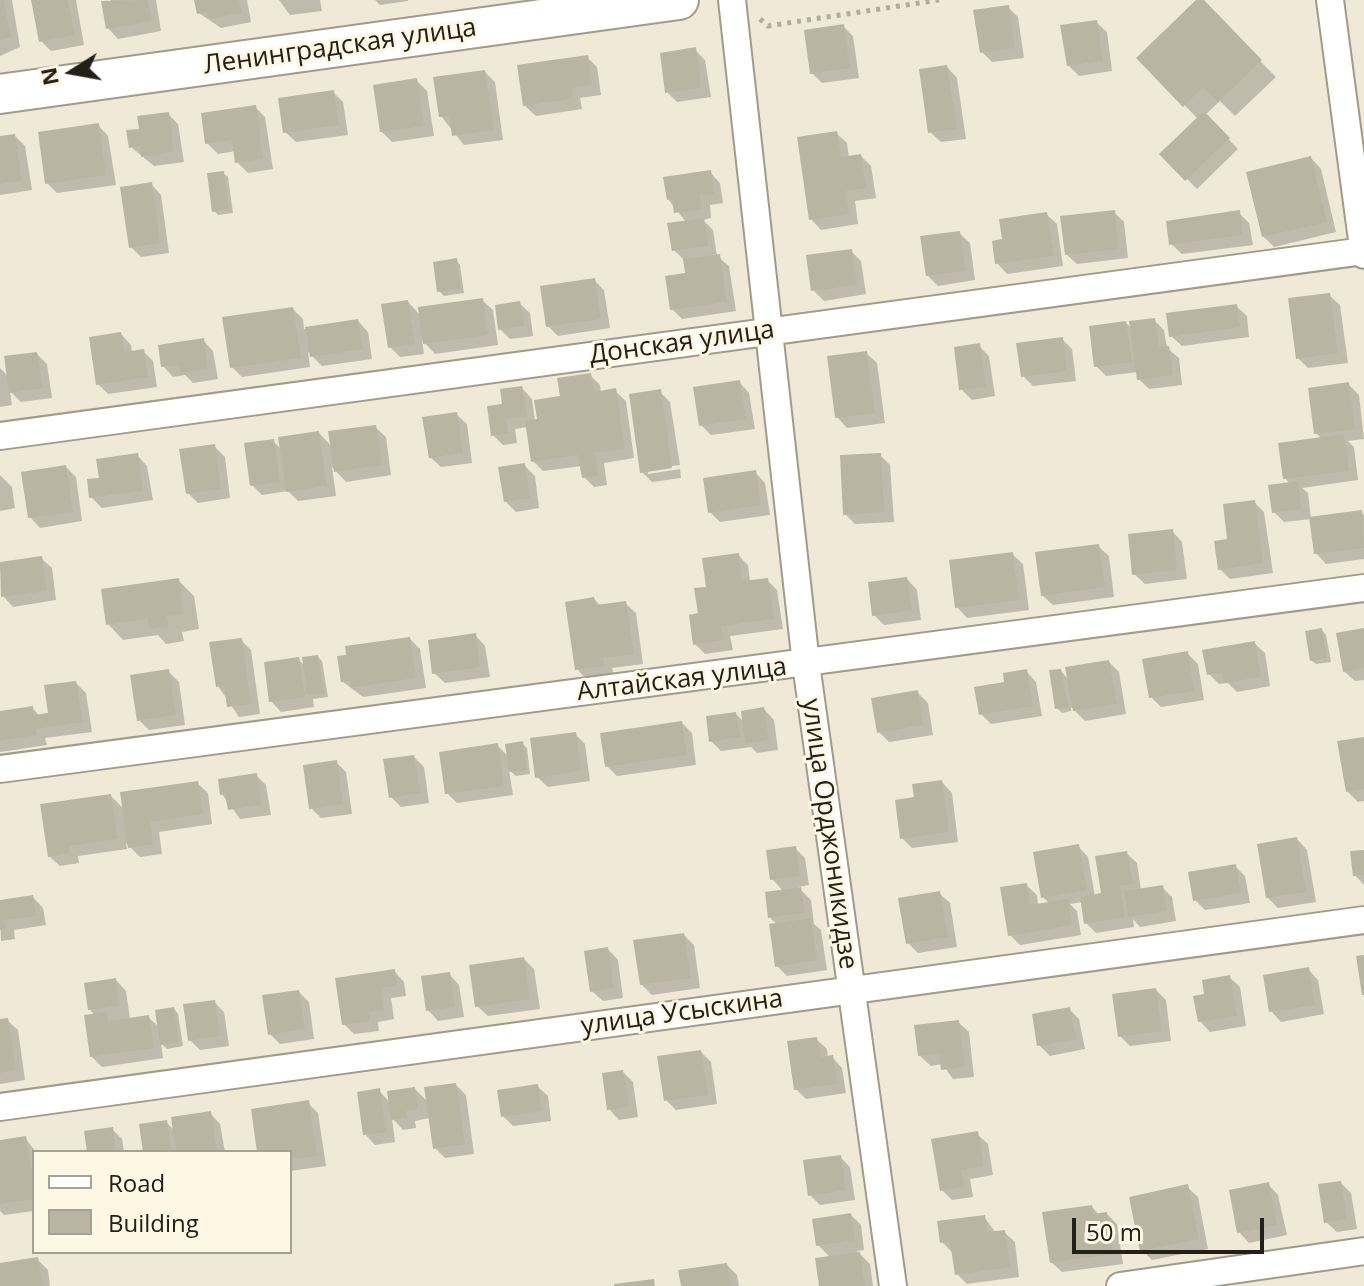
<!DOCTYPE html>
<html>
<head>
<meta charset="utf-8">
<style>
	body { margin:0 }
	#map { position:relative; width:1364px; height:1286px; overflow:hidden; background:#f0e9d7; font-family:"Open Sans",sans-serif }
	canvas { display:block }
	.legend { position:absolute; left:32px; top:1150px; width:260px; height:104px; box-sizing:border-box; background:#fdf7e4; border:2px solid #a5a193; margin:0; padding:10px 14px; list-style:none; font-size:24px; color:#222019 }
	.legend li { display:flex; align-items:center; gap:16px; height:40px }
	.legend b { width:40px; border:2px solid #a5a193 }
	.north { position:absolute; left:32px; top:32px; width:80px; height:80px; -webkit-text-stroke:6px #fdf7e4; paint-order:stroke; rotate:259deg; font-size:22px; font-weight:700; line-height:32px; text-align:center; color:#222019 }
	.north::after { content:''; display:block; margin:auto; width:28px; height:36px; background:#222019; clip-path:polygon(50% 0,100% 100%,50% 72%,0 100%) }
	.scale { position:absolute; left:1072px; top:1218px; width:192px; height:36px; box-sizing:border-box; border:4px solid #222019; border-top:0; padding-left:10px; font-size:24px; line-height:28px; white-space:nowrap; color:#222019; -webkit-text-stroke:6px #fdf7e4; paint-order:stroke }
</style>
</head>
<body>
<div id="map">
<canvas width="1364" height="1286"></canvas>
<ul class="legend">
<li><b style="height:10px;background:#fff"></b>Road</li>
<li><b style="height:22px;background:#bab4a2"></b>Building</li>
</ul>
<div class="north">N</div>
<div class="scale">50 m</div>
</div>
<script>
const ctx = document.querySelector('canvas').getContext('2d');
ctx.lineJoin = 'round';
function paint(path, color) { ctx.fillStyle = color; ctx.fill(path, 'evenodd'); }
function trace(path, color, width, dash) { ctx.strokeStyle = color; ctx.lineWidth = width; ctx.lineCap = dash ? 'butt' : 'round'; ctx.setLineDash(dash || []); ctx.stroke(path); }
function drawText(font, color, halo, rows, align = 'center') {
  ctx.font = font + ' "Open Sans",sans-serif'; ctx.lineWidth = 6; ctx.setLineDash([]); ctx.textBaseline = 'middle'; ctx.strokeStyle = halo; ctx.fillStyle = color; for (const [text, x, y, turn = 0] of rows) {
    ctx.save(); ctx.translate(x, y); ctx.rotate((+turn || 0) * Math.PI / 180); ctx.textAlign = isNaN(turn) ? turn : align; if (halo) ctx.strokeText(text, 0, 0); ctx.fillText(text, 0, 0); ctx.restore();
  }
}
paint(new Path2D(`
	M0 0H12L20 47 0 56Z
	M33 0H76L84 45 51 51 41 41Z
	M156 0 161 31 118 39 108 28 111 0Z
	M196 0H247L251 22 221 28 199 13Z
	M279 0H320L322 11 290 15Z
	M375 0H408V1L380 5Z
	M1199 0 1276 77 1235 116 1220 101 1205 115 1238 149 1197 189 1162 154 1198 119 1139 58Z
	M1008 7 1018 17 1024 58 992 62 982 52Z
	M1096 22 1107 32 1112 71 1079 76 1068 65Z
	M843 26 853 36 859 78 822 83 812 73Z
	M695 50 705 60 711 97 677 102 667 92Z
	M587 57 597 67 601 95 580 98 582 109 536 116 525 106Z
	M947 67 957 78 966 139 941 142 930 132Z
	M485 72 495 82 503 140 464 145 441 116Z
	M417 81 427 91 434 136 392 142 381 131Z
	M333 92 343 102 348 135 296 142 285 132Z
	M255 107 265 117 273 169 248 173 237 162 236 151 218 154 207 143Z
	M168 114 178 124 184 162 154 166 131 147 141 131Z
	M98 125 108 136 116 185 57 193 47 183Z
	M836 133 847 143 849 158 861 156 871 166 876 198 855 201 858 224 821 230 811 219Z
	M15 136 25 146 32 190 0 195V138Z
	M1311 158 1321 169 1336 232 1274 247 1263 236Z
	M710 172 720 183 723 203 710 205 711 218 703 220 713 230 717 256 729 266 736 311 682 319 672 309 687 275 684 260 674 250 686 222 668 199Z
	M223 173 228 177 233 213 218 215 214 211Z
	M151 184 161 195 169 253 141 257 131 247Z
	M1114 212 1124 222 1128 258 1077 264 1066 254Z
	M1239 213 1249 223 1253 245 1182 254 1171 244Z
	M1046 214 1057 224 1063 266 1007 274 997 263Z
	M959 233 970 243 975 280 938 286 927 275Z
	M851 251 861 261 866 294 824 301 813 290Z
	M456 260 460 265 464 293 444 296 439 291Z
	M594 280 604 290 610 328 558 336 548 326Z
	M1329 295 1340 305 1348 363 1308 368 1298 358Z
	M482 300 493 310 498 345 435 354 422 340 424 354 400 357 390 347 408 302 421 316Z
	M519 303 530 313 533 336 510 339 500 329Z
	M1236 306 1247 316 1249 337 1182 346 1171 336Z
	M293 309 303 319 304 329 358 321 368 332 372 359 322 366 308 352 310 367 242 377 232 367Z
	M1154 320 1164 330 1167 348 1179 358 1182 385 1149 389 1139 379 1138 372 1106 376 1096 366 1126 323 1133 330Z
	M121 334 131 345 132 353 143 351 153 361 157 387 108 394 98 384Z
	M1062 339 1072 349 1076 381 1033 386 1023 376Z
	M203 340 213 351 218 379 193 383 185 375 173 377 163 366Z
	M979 346 989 356 995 396 972 400 961 389Z
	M866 353 877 363 885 423 847 428 837 417Z
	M37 354 47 364 52 398 21 402 10 391 12 405 0 407V368L9 377Z
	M590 375 600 385 601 393 615 391 626 401 634 458 604 463 607 485 594 487 584 477 582 466 543 471 533 461 528 427 515 429 517 443 503 445 493 435 504 406 522 388 532 399 535 422Z
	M739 382 749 393 755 429 711 435 701 425Z
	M1348 384 1359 395 1364 439 1348 441 1354 447 1358 480 1302 488 1308 493 1311 518 1361 512 1364 515V559L1326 564 1316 553 1311 519 1284 522 1274 512 1290 484 1285 478 1322 439 1316 433Z
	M660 392 670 402 680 465 648 469V474L680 469 681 478 652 482 642 472Z
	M456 414 467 424 472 463 441 467 430 457Z
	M375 427 386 437 391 475 346 482 332 467 336 496 298 501 288 491 262 495 252 485 273 441 282 450 319 433 332 447Z
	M214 446 225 457 230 498 198 503 188 493Z
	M137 455 147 466 153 500 102 508 91 497 101 479Z
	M880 455 890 465 894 522 855 524 845 514Z
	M524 465 535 476 539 508 516 512 505 501Z
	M66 467 76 477 82 521 40 528 30 517Z
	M755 472 765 483 770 515 720 522 710 512Z
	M0 475 12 487 15 508 0 511Z
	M1254 502 1264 512 1273 573 1230 579 1220 569 1230 541Z
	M1172 531 1182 542 1187 579 1145 584 1134 574Z
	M1098 546 1109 556 1114 597 1053 605 1042 595Z
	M1012 554 1023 564 1029 610 967 618 957 607Z
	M738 555 748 565 750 582 767 580 777 590 783 629 730 636 733 650 705 654 695 644 708 588Z
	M41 558 52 568 56 600 13 607 3 596 0 564Z
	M907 579 917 590 921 620 884 625 874 615Z
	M178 580 194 596 199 629 182 632 184 641 166 644 158 635 123 640 108 624Z
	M594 599 601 606 625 603 636 613 643 664 612 668 614 676 587 680 577 669Z
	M1322 630 1326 635 1331 662 1316 664 1311 660Z
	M1364 630V680L1355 681 1344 671Z
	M475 635 485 646 490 677 445 683 434 673Z
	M410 639 420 649 426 688 363 697 343 682Z
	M241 640 251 650 260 714 239 717 218 686Z
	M1254 643 1265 653 1270 686 1237 692 1228 683 1219 684 1209 674Z
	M1187 653 1198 664 1204 700 1161 707 1151 697Z
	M318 657 322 661 328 697 313 699 314 707 281 712 271 701 298 659 305 666Z
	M1109 662 1119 672 1126 714 1085 721 1071 707V711L1062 713 1057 708 1061 671 1069 680Z
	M168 671 179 682 185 725 149 730 139 720Z
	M1026 671 1036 682 1042 716 991 724 981 714 1007 684Z
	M76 683 86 693 92 732 45 738 47 745 0 752V713L32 708 40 716 50 715Z
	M917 692 928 703 933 735 889 742 879 732Z
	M764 709 774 720 778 750 757 753 751 747 721 751 711 741 736 714 744 722Z
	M682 723 692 733 696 765 617 776 607 766Z
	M575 734 585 744 590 781 548 787 537 777Z
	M1364 739V801L1358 802 1347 791Z
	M522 743 527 748 530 774 516 776 509 770 513 795 457 803 447 793 497 745 509 757Z
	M414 757 424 767 429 803 401 807 391 797Z
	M336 762 346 772 352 814 321 818 311 808Z
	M256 775 266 785 271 815 240 819 222 794Z
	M942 782 952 793 958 842 912 848 902 838 916 799Z
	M197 783 208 793 212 824 159 832 162 854 140 857 126 843 127 849 78 856 79 863 60 866 49 856 111 796 124 809Z
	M1297 839 1307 850 1316 902 1278 908 1267 897Z
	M1078 846 1088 857 1095 896 1103 895 1126 853 1137 863 1141 890 1162 887 1172 897 1176 921 1140 927 1133 919 1134 927 1096 933 1086 923 1082 902 1070 904 1077 911 1081 935 1020 945 1010 935 1026 885 1037 895 1038 906 1050 904 1043 897Z
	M795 848 805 858 809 885 798 887 811 900 814 924 821 930 827 970 787 976 777 966 778 925 770 918 784 892 772 879Z
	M1364 852V885L1355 875Z
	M1235 866 1245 876 1250 903 1205 910 1195 900Z
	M939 893 950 903 957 947 918 953 908 943Z
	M33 897 43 908 46 925 14 930 15 939 1 941 0 902Z
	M684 935 694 945 700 988 652 995 641 984Z
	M608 949 618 960 623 998 603 1001 592 991Z
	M524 959 534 969 540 1009 488 1016 477 1006Z
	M1308 969 1318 980 1324 1014 1281 1022 1271 1011Z
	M394 971 404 982 406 996 391 998 394 1019 378 1022 379 1031 354 1034 344 1024Z
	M449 974 459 985 464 1017 438 1021 428 1010Z
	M1229 977 1240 987 1246 1026 1210 1032 1200 1021 1207 995Z
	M116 980 126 991 130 1019 148 1017 160 1028 174 1009 178 1014 183 1046 167 1049 161 1043 163 1058 102 1067 91 1056 96 1016 90 1010Z
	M1156 990 1166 1000 1171 1041 1130 1046 1120 1036Z
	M299 992 309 1002 314 1039 280 1044 270 1034Z
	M214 1002 224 1012 229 1046 200 1050 190 1040Z
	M1069 1009 1079 1019 1085 1049 1050 1056 1039 1045Z
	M7 1020 18 1030 25 1080 0 1084V1021Z
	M958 1022 969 1032 974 1077 953 1079 942 1064 931 1066 920 1056Z
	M816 1039 827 1049 828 1058 832 1057 842 1068 846 1093 806 1099 796 1089Z
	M701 1052 711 1062 717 1104 676 1110 666 1100Z
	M623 1072 633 1082 638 1117 619 1120 609 1109Z
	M456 1085 466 1095 474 1154 445 1158 435 1148 430 1118 415 1121 416 1128 403 1130 392 1118 395 1142 375 1145 365 1134 379 1091 390 1102 415 1089 428 1102Z
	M537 1086 548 1096 551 1121 513 1126 503 1116Z
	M308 1103 318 1113 326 1166 290 1171V1152H259Z
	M210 1113 220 1124 225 1152H145L141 1125 166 1122 175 1131Z
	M112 1129 122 1139 124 1152H89Z
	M977 1134 988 1144 993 1175 970 1179 973 1197 952 1200 942 1190Z
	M25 1138 36 1152 34 1211 4 1215 0 1211V1142Z
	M840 1157 850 1167 855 1200 820 1205 810 1195Z
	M1341 1183 1351 1193 1357 1229 1337 1232 1326 1222Z
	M1268 1184 1278 1195 1287 1235 1249 1243 1239 1232Z
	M1187 1187 1198 1197 1208 1249 1152 1260 1142 1250Z
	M1092 1207 1099 1215 1107 1214 1117 1224 1123 1264 1062 1272 1051 1262Z
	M851 1215 861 1225 864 1250 857 1251 870 1264 873 1286H821L831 1258 818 1245Z
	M984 1217 996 1233 1004 1232 1015 1242 1019 1277 967 1284 957 1274 952 1252 942 1242Z
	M37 1259 48 1270 50 1286H2L0 1265Z
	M727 1265 737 1275 739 1286H683Z`), '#0003');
paint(new Path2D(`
	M0 0H4L11 38 0 40Z
	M31 0H68L75 35 39 42Z
	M148 0 152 21 106 29 101 1Z
	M194 0H239L242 13 209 19 207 12 197 14Z
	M1196 0H1204L1262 60 1218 102 1203 87 1183 107 1136 58Z
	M1009 5 1015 48 980 53 973 10Z
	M1097 20 1103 61 1067 66 1060 25Z
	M844 24 850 68 810 74 804 30Z
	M696 47 701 88 665 93 660 53Z
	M588 55 592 85 571 88 572 99 523 106 517 65Z
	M947 65 957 129 928 133 919 69Z
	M485 70 494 130 452 136 449 116 439 117 433 77Z
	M417 78 424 126 380 132 373 85Z
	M334 90 339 125 283 133 278 98Z
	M256 105 263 159 235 163 232 140 205 144 201 113Z
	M1204 111 1230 138 1185 181 1159 154Z
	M169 112 174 152 141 157 140 146 129 148 126 130 139 129 137 116Z
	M99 123 106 175 45 184 38 132Z
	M837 131 841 157 861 154 866 188 846 191 849 214 809 220 797 137Z
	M15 134 22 181 0 184V136Z
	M1311 156 1327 222 1262 237 1246 172Z
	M711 170 714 194 700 195 702 209 674 213 672 199 667 200 663 177Z
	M224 171 229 209 212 212 207 173Z
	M152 182 160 243 129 248 120 187Z
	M1115 210 1119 249 1065 255 1060 216Z
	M1240 210 1243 235 1169 245 1166 221Z
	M1047 212 1054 256 995 264 992 241 1002 239 999 219Z
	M704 218 708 246 672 251 667 223Z
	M960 231 966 271 926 276 920 236Z
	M852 249 857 285 811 291 806 255Z
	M720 254 727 302 670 310 665 276 685 273 683 259Z
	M457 258 461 289 437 292 433 262Z
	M595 278 601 319 546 327 540 286Z
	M1330 293 1338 353 1296 359 1288 298Z
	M483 298 488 335 423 344 418 307Z
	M408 300 415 344 388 348 381 304Z
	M520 301 524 326 498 330 495 305Z
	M1237 304 1240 327 1169 337 1166 313Z
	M293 307 301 358 230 368 222 317Z
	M1155 318 1159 347 1169 346 1173 375 1137 380 1129 321Z
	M358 319 363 349 310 357 305 327Z
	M1126 321 1132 362 1094 367 1089 326Z
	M121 332 124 352 144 349 148 377 96 385 89 337Z
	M1063 337 1067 371 1021 377 1016 343Z
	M204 338 208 369 180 373 179 365 161 367 158 345Z
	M980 343 986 387 959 390 954 347Z
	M867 351 875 413 835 418 827 356Z
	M37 352 43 388 9 393 4 356Z
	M591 373 594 392 616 388 625 449 595 453 598 475 582 478 578 455 531 462 525 421 537 419 534 400 560 396 557 378Z
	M740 380 746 419 699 426 693 387Z
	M1349 382 1355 429 1314 434 1308 388Z
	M522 386 527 416 506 419 508 433 491 436 487 406 502 404 500 389Z
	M661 389 672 468 640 473 629 394Z
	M457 412 463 453 429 458 422 417Z
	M376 425 382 465 334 472 328 431Z
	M319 431 327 486 286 492 278 437Z
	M1344 434 1349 471 1283 479 1278 443Z
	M274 439 280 482 250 486 244 443Z
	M215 444 221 489 186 494 179 449Z
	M138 453 143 491 89 498 87 479 99 478 96 459Z
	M881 453 884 512 843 515 840 455Z
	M525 463 530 498 504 502 498 467Z
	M66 465 73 512 28 518 21 472Z
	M756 470 761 505 708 513 703 478Z
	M1298 481 1302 509 1272 513 1268 485Z
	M1255 500 1263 563 1218 570 1214 541 1227 539 1223 504Z
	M1362 510 1364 548 1314 554 1309 517Z
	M1173 529 1177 570 1132 575 1128 534Z
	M1099 544 1105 587 1041 596 1035 552Z
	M1013 552 1019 600 955 608 949 560Z
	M739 553 742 581 768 578 774 619 721 626 723 640 693 645 689 615 698 613 694 588 706 587 702 558Z
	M42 556 47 591 1 597 0 562Z
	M907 577 912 610 872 616 868 582Z
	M179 578 184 614 167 616 169 626 149 629 147 619 106 625 101 589Z
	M594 597 596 605 626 601 634 654 603 658 604 666 575 670 565 602Z
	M1322 628 1327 658 1310 661 1305 631Z
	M1364 628V668L1343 672 1336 633Z
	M476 633 480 667 432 674 428 640Z
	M410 637 416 678 351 688 350 681 341 682 337 656 346 655 345 646Z
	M242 638 251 704 227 707 224 686 216 687 209 642Z
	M1255 641 1261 677 1224 683 1222 672 1207 675 1202 650Z
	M1188 651 1194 691 1149 698 1142 659Z
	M318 655 324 693 307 695 302 657Z
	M299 657 305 697 269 702 264 662Z
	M1109 660 1117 704 1073 711 1065 667Z
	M169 669 176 715 137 721 130 675Z
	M1027 669 1033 706 979 715 974 687 1004 682 1003 673Z
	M1061 669 1068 707 1055 709 1049 670Z
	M76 681 83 722 36 729 37 735 0 741V711L33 706 34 715 48 713 44 685Z
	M918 690 923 725 877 733 871 698Z
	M764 707 769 740 745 744 741 711Z
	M736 712 740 737 709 742 706 716Z
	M682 721 687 755 605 767 600 733Z
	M576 732 581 771 535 778 530 738Z
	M1364 737V789L1346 792 1337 741Z
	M523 741 527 770 509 772 505 744Z
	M498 743 504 786 445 794 439 752Z
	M414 755 420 793 389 798 383 759Z
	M337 760 343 804 309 809 303 765Z
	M257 773 261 805 228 810 225 794 220 795 218 779Z
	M942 780 949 832 900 839 895 800 914 797 912 784Z
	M198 781 203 814 150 822 153 844 128 848 120 792Z
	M111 794 118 839 69 846 70 853 48 857 40 804Z
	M1297 837 1306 892 1266 898 1257 844Z
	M1079 844 1087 890 1041 898 1033 852Z
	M796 846 800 876 770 880 766 850Z
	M1364 850V875L1353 876 1350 851Z
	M1127 851 1133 884 1120 886 1125 917 1084 924 1080 897 1101 893 1095 856Z
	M1236 864 1241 893 1193 901 1188 872Z
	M1027 883 1030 905 1068 899 1072 925 1008 936 1000 887Z
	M1163 885 1167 911 1128 917 1124 891Z
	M801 887 805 913 768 918 765 892Z
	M940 891 948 937 906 944 898 898Z
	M33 895 36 916 4 920 6 929 0 930V900Z
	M811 918 817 960 775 967 769 924Z
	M684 933 691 978 640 985 633 940Z
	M608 947 614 988 590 992 584 951Z
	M1364 955V995H1362L1356 956Z
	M524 957 530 999 475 1007 469 965Z
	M1309 967 1315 1005 1269 1012 1263 975Z
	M395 969 397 986 382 988 384 1010 369 1012 370 1021 342 1025 335 978Z
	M450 972 455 1007 426 1011 421 976Z
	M1230 975 1237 1016 1198 1022 1193 996 1204 994 1202 980Z
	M116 978 120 1006 88 1010 84 983Z
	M1156 988 1162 1031 1118 1037 1112 994Z
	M299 990 305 1029 268 1035 262 995Z
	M215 1000 220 1036 188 1041 183 1004Z
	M174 1007 179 1042 160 1045 155 1010Z
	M1070 1007 1076 1039 1037 1046 1032 1014Z
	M107 1012 108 1021 149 1015 154 1048 90 1057 84 1015Z
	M8 1018 16 1070 0 1073V1019Z
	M959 1020 965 1067 941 1070 939 1054 918 1056 914 1025Z
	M817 1037 820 1057 833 1055 837 1084 794 1090 787 1041Z
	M701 1050 708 1095 664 1101 657 1056Z
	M623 1070 629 1107 607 1110 602 1073Z
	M456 1083 465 1144 433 1149 424 1087Z
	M538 1084 542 1111 501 1117 497 1090Z
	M415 1087 418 1109 406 1111 407 1118 391 1120 387 1091Z
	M380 1088 386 1132 363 1135 357 1092Z
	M309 1100 317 1156 290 1160V1152H257L251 1109Z
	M211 1111 217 1152H176L171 1117Z
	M167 1120 171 1149 143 1152 139 1124Z
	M113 1127 116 1152H87L84 1131Z
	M978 1131 984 1166 961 1170 964 1187 940 1191 931 1139Z
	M26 1136 31 1169H34V1199L0 1204V1140Z
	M841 1155 846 1190 808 1196 803 1160Z
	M1341 1181 1347 1219 1324 1223 1318 1184Z
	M1269 1182 1277 1225 1237 1233 1229 1190Z
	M1188 1184 1199 1239 1140 1251 1129 1197Z
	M1092 1205 1093 1214 1107 1212 1113 1254 1050 1263 1042 1212Z
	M851 1213 855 1240 816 1246 812 1219Z
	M985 1215 988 1232 1005 1230 1010 1267 955 1275 950 1241 940 1243 937 1221Z
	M860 1252 865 1286H819L815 1258Z
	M38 1257 43 1286H0V1263Z
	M727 1263 731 1286H681L678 1270Z
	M654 1279 655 1286H614V1284Z`), '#bab4a2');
const street = new Path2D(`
	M732 0 806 664 893 1286
	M1330 0 1364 255
	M0 436 1364 251
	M0 769 1364 588
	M0 1107 1364 920
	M1120 1286 1364 1251`);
const secondary = new Path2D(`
	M0 94 679 0`);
trace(street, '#a19b8a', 30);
trace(secondary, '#a19b8a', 42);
trace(new Path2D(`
	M760 19 768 26 939 0`), '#b2ad9e', 5, [4, 6]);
trace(street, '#fff', 26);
trace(secondary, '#fff', 38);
drawText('26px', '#222019', '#fdf7e4', [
	["Ленинградская улица",340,47,-8],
	["Донская улица",682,343,-8],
	["Алтайская улица",682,680,-7],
	["улица Орджоникидзе",829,834,82],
	["улица Усыскина",682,1013,-8]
]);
</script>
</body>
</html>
